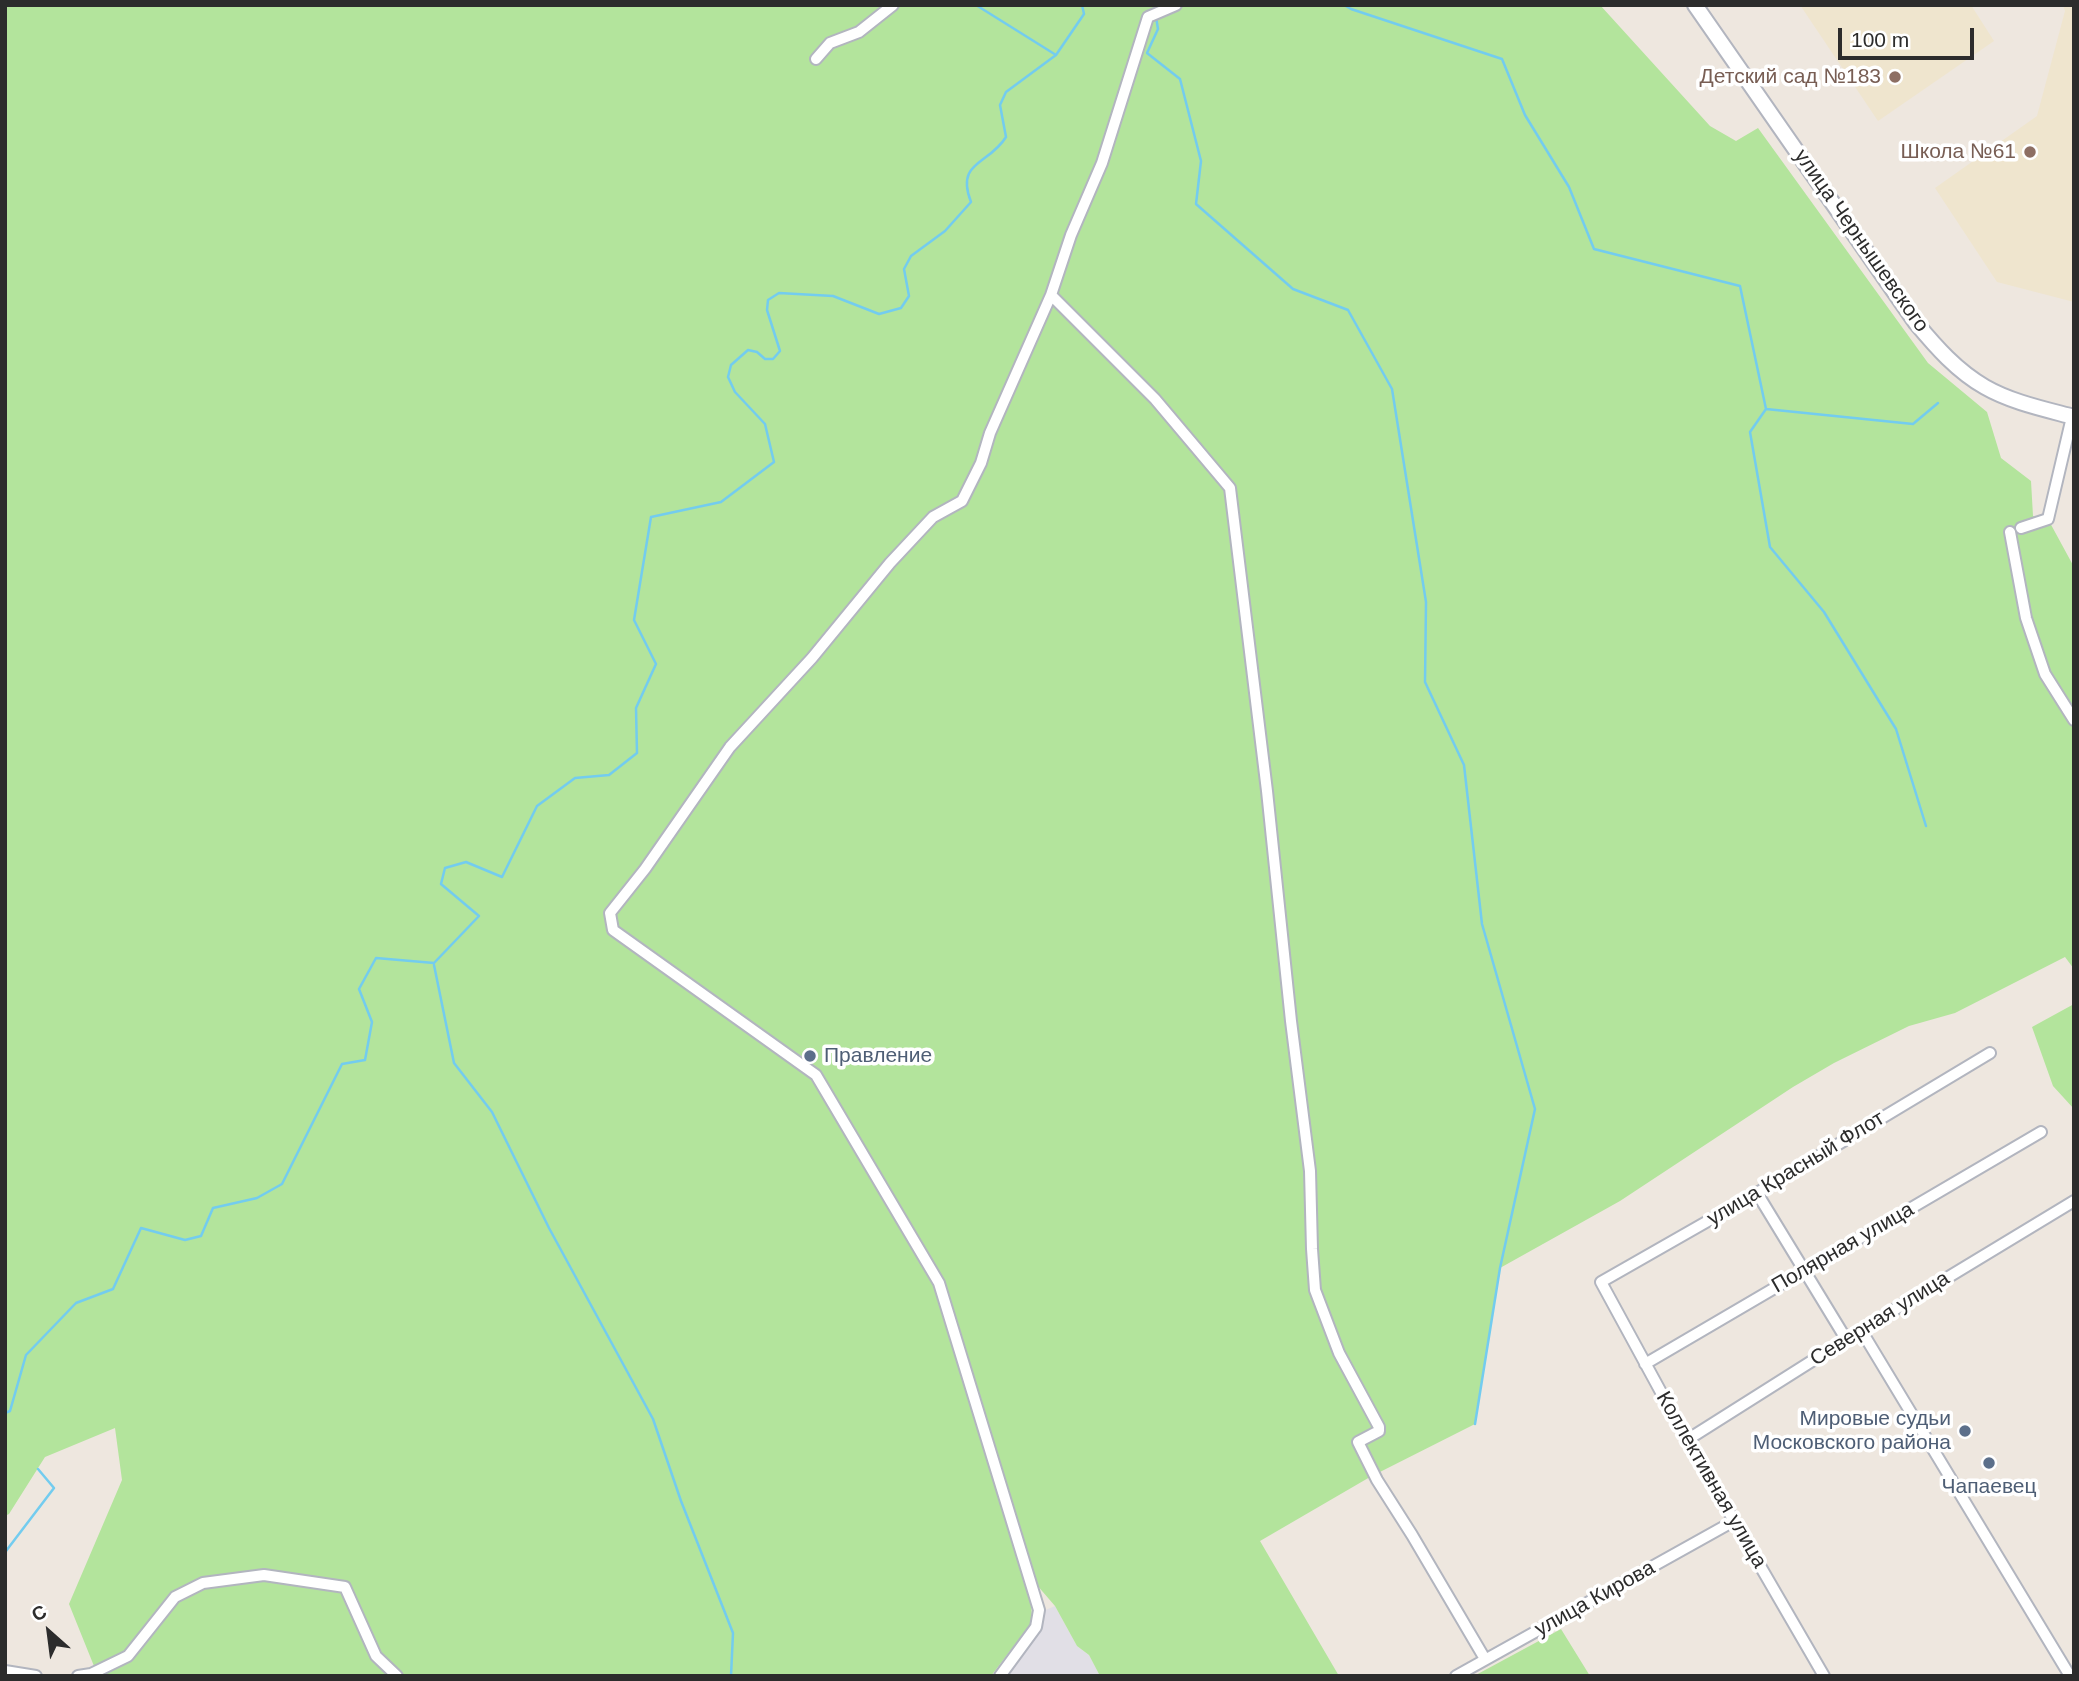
<!DOCTYPE html>
<html>
<head>
<meta charset="utf-8">
<style>
	body { margin:0 }
	#map { position:relative; width:2079px; height:1681px; overflow:hidden; background:#eee7df; font-family:Helvetica,sans-serif }
	canvas { display:block }
	.frame { position:absolute; inset:0; border:7px solid #2c2c2c; pointer-events:none }
	.north { position:absolute; left:14px; top:1597px; width:70px; height:70px; -webkit-text-stroke:5px #fff; paint-order:stroke; rotate:332deg; font-size:19px; font-weight:700; line-height:28px; text-align:center; color:#2c2c2c }
	.north::after { content:''; display:block; margin:auto; width:24px; height:32px; background:#2c2c2c; clip-path:polygon(50% 0,100% 100%,50% 72%,0 100%) }
	.scale { position:absolute; left:1838px; top:28px; width:136px; height:32px; box-sizing:border-box; border:4px solid #2c2c2c; border-top:0; padding-left:9px; font-size:21px; line-height:24px; white-space:nowrap; color:#2c2c2c; -webkit-text-stroke:5px #fff; paint-order:stroke }
</style>
</head>
<body>
<div id="map">
<canvas width="2079" height="1681"></canvas>
<div class="frame"></div>
<div class="north">С</div>
<div class="scale">100 m</div>
</div>
<script>
const ctx = document.querySelector('canvas').getContext('2d');
ctx.lineJoin = 'round';
function paint(path, color) { ctx.fillStyle = color; ctx.fill(path, 'evenodd'); }
function trace(path, color, width, dash) { ctx.strokeStyle = color; ctx.lineWidth = width; ctx.lineCap = dash ? 'butt' : 'round'; ctx.setLineDash(dash || []); ctx.stroke(path); }
function drawText(font, color, halo, rows, align = 'center') {
  ctx.font = font + ' Helvetica,sans-serif'; ctx.lineWidth = 7; ctx.setLineDash([]); ctx.textBaseline = 'middle'; ctx.strokeStyle = halo; ctx.fillStyle = color; for (const [text, x, y, turn = 0] of rows) {
    ctx.save(); ctx.translate(x, y); ctx.rotate((+turn || 0) * Math.PI / 180); ctx.textAlign = isNaN(turn) ? turn : align; if (halo) ctx.strokeText(text, 0, 0); ctx.fillText(text, 0, 0); ctx.restore();
  }
}
paint(new Path2D(`
	M1055 1606 1077 1646 1089 1655 1100 1676H1008L1040 1632 1043 1611Z`), '#e1dfe6');
paint(new Path2D(`
	M1800 5H1971L1994 41 1878 121Z
	M2063 5H2074V302L1997 282 1935 188 2037 116 2065 11Z`), '#efe5ce');
paint(new Path2D(`
	M5 5H1600L1710 126 1736 141 1758 128 1928 363 1987 412 2001 458 2031 481 2033 516 2049 521 2074 567V969L2065 957 1955 1013 1909 1026 1834 1063 1793 1087 1620 1201 1500 1268 1475 1424 1370 1477 1260 1541 1339 1676H1100L1089 1655 1077 1646 1055 1606 1030 1577 1032 1622 991 1676H98L69 1604 122 1480 115 1428 45 1457 9 1514 5 1516Z
	M2074 1004V1109L2053 1086 2032 1027Z
	M1561 1629 1590 1676H1474Z`), '#b3e49c');
trace(new Path2D(`
	M976 5 1056 55
	M1344 5 1351 9 1502 59 1525 115 1569 187 1594 249 1740 286 1766 409 1750 432 1770 547 1824 612 1896 729 1926 826
	M1156 17 1158 29 1147 53 1180 79 1201 161 1196 204 1293 289 1348 310 1392 389 1426 602 1425 682 1464 765 1482 924 1535 1109 1500 1268 1475 1424
	M1766 409 1913 424 1938 403
	M434 965 454 1063 492 1112 549 1228 653 1419 681 1501 733 1633 731 1676
	M5 1413 10 1411 26 1355 76 1303 113 1289 141 1228 185 1240 201 1236 213 1208 257 1198 282 1184 342 1064 365 1060 372 1022 359 989 376 958 434 963 479 916 441 884 445 868 466 862 502 877 537 806 575 778 609 775 637 753 636 708 656 664 634 620 651 517 721 502 774 462 765 424 735 392 728 377 731 365 748 350 757 352 765 359H773L780 351 767 310 768 300 779 293 833 296 879 314 901 308 909 296 904 269 911 256 945 231 971 202C955 161 989 165 1006 137L1000 105 1006 92 1056 55 1084 14 1082 5
	M5 1557 6 1551 54 1488 38 1469`), '#73ccef', 2.5);
const minor = new Path2D(`
	M816 59 830 43 859 32 893 5
	M1051 295 1155 399 1230 488 1267 791 1291 1021 1310 1171 1312 1249 1315 1290 1339 1353 1379 1427V1431L1358 1442 1377 1480 1412 1535 1485 1659
	M2021 528 2048 519 2072 417
	M2010 532 2026 618 2045 674 2074 720
	M1757 1193 1846 1339
	M1861 1330 2070 1676
	M1645 1364 2041 1132
	M1687 1440 1861 1330 2074 1201
	M5 1671 36 1676
	M78 1676 91 1674 128 1656 175 1597 203 1583 264 1575 345 1587 376 1656 397 1676
	M1000 1676 1036 1627 1039 1610 939 1283 816 1075 613 930 610 913 645 869 730 747 812 658 890 563 933 517 962 501 981 463 990 433 1051 295 1071 235 1102 163 1148 17 1176 5
	M1456 1676 1734 1521
	M1824 1676 1687 1440 1601 1282 1757 1193 1990 1053`);
const tertiary = new Path2D(`
	M1695 5 1916 323C1936 347 1957 371 1985 387 2011 402 2044 409 2074 417`);
trace(minor, '#b2b5bf', 14);
trace(tertiary, '#b2b5bf', 18);
trace(minor, '#fff', 10);
trace(tertiary, '#fff', 14);
for (const [x, y, r, color] of [
	[1895,77,7,"#8d6e63"],
	[2030,152,7,"#8d6e63"],
	[810,1056,7,"#5c6f8a"],
	[1965,1431,7,"#5c6f8a"],
	[1989,1463,7,"#5c6f8a"]
]) { const dot = new Path2D(); dot.arc(x, y, r, 0, 2 * Math.PI); ctx.fillStyle = color; ctx.fill(dot); trace(dot, '#fff', 2.5); }
drawText('21px', '#785e54', '#fff', [
	["Детский сад №183",1881,77],
	["Школа №61",2016,152]
], 'right');
drawText('21px', '#2c2c2c', '#fff', [
	["улица Чернышевского",1861,241,55],
	["улица Красный Флот",1796,1169,-31],
	["Полярная улица",1843,1248,-30],
	["Северная улица",1880,1319,-32],
	["Коллективная улица",1711,1480,60],
	["улица Кирова",1595,1599,-29]
]);
drawText('21px', '#4e5e75', '#fff', [
	["Правление",824,1056],
	["Мировые судьи",1951,1419,"right"],
	["Московского района",1951,1443,"right"],
	["Чапаевец",1989,1487,"center"]
], 'left');
</script>
</body>
</html>
